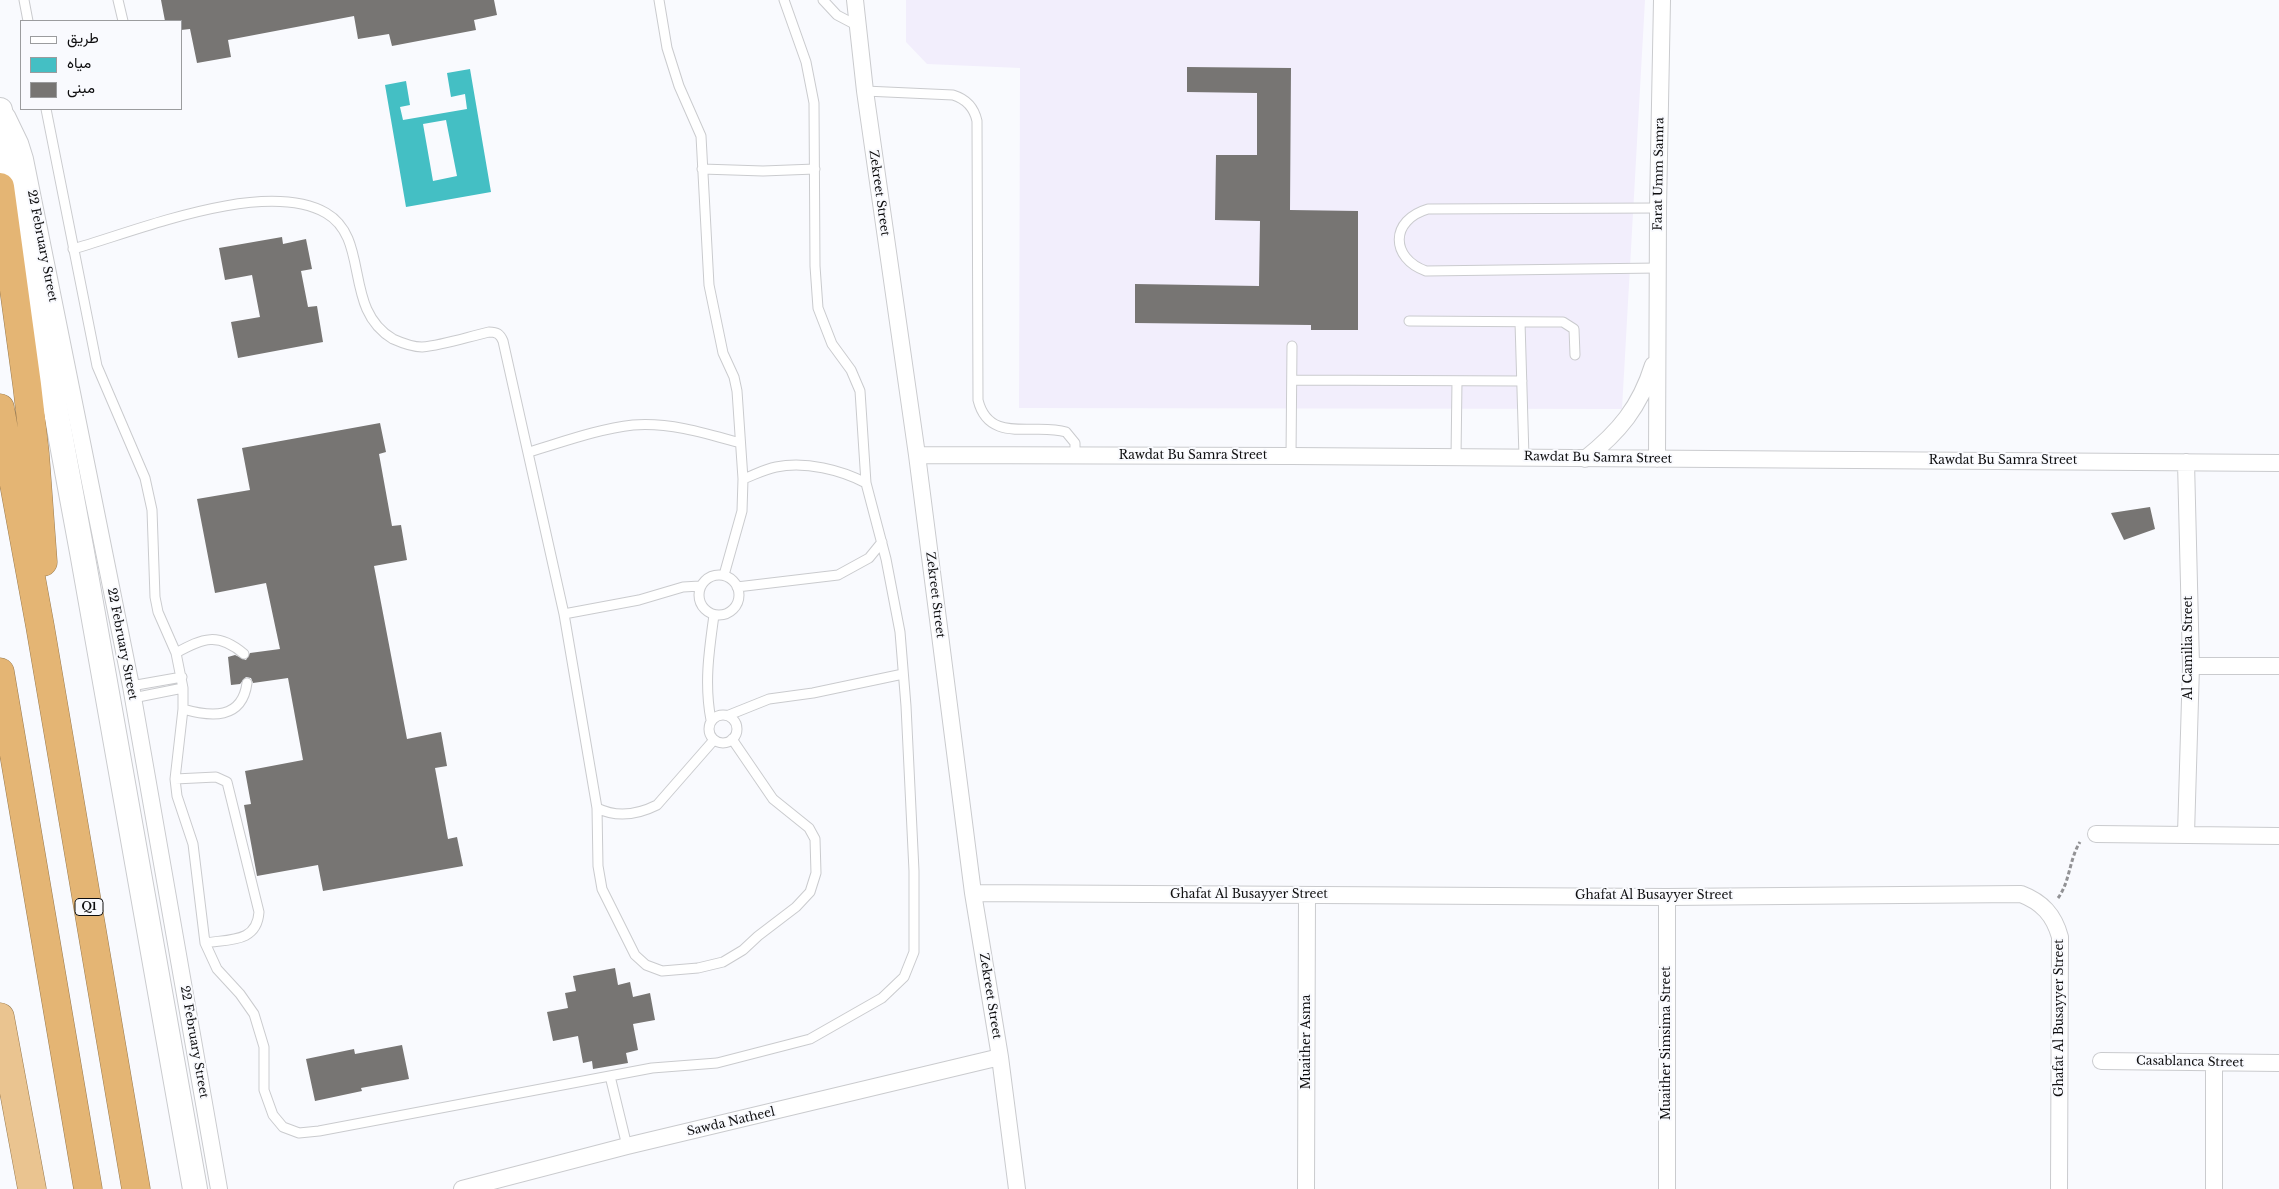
<!DOCTYPE html>
<html>
<head>
<meta charset="utf-8">
<style>
	body { margin:0 }
	#map { position:relative; width:2279px; height:1189px; overflow:hidden; background:#f9fafe; font-family:"Libre Baskerville",Vazirmatn,serif }
	canvas { display:block }
	.legend { position:absolute; left:20px; top:20px; width:162px; height:90px; box-sizing:border-box; background:#f9fafe; border:1px solid #9b9c9e; margin:0; padding:6px 9px; list-style:none; font-size:15px; color:#0e0e0f }
	.legend li { display:flex; align-items:center; gap:10px; height:25px }
	.legend b { width:25px; border:1px solid #9b9c9e }
</style>
</head>
<body>
<div id="map">
<canvas width="2279" height="1189"></canvas>
<ul class="legend">
<li><b style="height:6px;background:#fff"></b>طريق</li>
<li><b style="height:14px;background:#44bfc4"></b>مياه</li>
<li><b style="height:14px;background:#777573"></b>مبنى</li>
</ul>
</div>
<script>
const ctx = document.querySelector('canvas').getContext('2d');
ctx.lineJoin = 'round';
function paint(path, color) { ctx.fillStyle = color; ctx.fill(path, 'evenodd'); }
function trace(path, color, width, dash) { ctx.strokeStyle = color; ctx.lineWidth = width; ctx.lineCap = dash ? 'butt' : 'round'; ctx.setLineDash(dash || []); ctx.stroke(path); }
function drawText(font, color, halo, rows, align = 'center') {
  ctx.font = font + ' "Libre Baskerville",serif'; ctx.lineWidth = 4; ctx.setLineDash([]); ctx.textBaseline = 'middle'; ctx.strokeStyle = halo; ctx.fillStyle = color; for (const [text, x, y, turn = 0] of rows) {
    ctx.save(); ctx.translate(x, y); ctx.rotate((+turn || 0) * Math.PI / 180); ctx.textAlign = isNaN(turn) ? turn : align; if (halo) ctx.strokeText(text, 0, 0); ctx.fillText(text, 0, 0); ctx.restore();
  }
}
paint(new Path2D(`
	M906 0H1645L1622 409 1019 408 1020 68 927 64 906 42Z`), '#f2eefc');
paint(new Path2D(`
	M470 69 491 192 406 207 385 85 406 81 410 105 400 107 403 120 467 109 465 94 451 97 447 73ZM446 120 457 176 433 181 423 124Z`), '#44bfc4');
paint(new Path2D(`
	M161 0H494L497 15 474 20 476 30 392 46 389 34 358 39 354 16 228 40 231 57 197 63 190 29 181 30V21H165Z
	M1187 67 1291 68 1290 210 1358 211V330H1311V325L1135 323V284L1259 286 1260 221 1215 220 1216 155H1257V93L1187 92Z
	M282 237 283 244 306 239 312 269 301 271 308 307 317 306 323 342 238 358 231 322 260 317 252 275 225 280 219 248Z
	M380 423 386 452 379 454 392 526 401 525 407 560 374 566 407 739 441 732 447 766 435 768 448 839 457 837 463 866 323 891 318 865 257 876 244 805 251 804 245 771 303 760 288 678 253 683 251 678 246 677 240 684 231 685 228 657 235 655 246 660 250 653 280 649 266 583 215 593 197 499 250 490 242 448Z
	M2150 507 2155 529 2124 540 2111 513Z
	M615 968 618 985 630 982 633 997 650 993 655 1020 633 1024 638 1050 626 1053 628 1063 593 1069 592 1061 583 1063 578 1036 553 1041 547 1012 568 1008 565 993 576 991 573 976Z
	M402 1045 409 1079 361 1088 362 1091 315 1101 306 1059 354 1049 355 1054Z`), '#777573');
const service = new Path2D(`
	M24 0 28 21
	M118 0 123 21
	M659 0 667 48 679 86 701 136 709 285 723 353 734 377 737 391 743 479 742 511 724 575
	M823 0 837 15 856 25
	M865 91 953 95C966 99 974 107 977 121L978 400C989 445 1035 422 1066 432L1075 443V455
	M46 109 97 366 145 478 152 510 155 597 158 612 176 653 183 688V709L175 779 177 796 193 844 205 943 217 969 240 994 254 1014 264 1047V1090L273 1115 283 1127 299 1133 319 1131 652 1068 717 1063 810 1039 882 998 904 977 914 952V871L906 706 900 632 886 559 866 483 860 391 851 370 832 344 818 308 815 266 814 103 806 62 784 0
	M702 169 763 171 815 169
	M1658 208 1428 209C1390 220 1390 258 1426 271L1658 268
	M73 249C137 231 264 178 326 213 371 239 342 309 393 339 402 343 412 347 422 347 444 345 467 337 489 332 497 332 500 334 503 341L564 614 597 808 598 866 602 889 635 955 646 965 662 971 698 968 723 962 743 950 758 936 796 907 810 892 816 873 815 839 809 828 773 799 732 739
	M1409 321 1563 322 1574 329 1575 355
	M1520 322 1524 457
	M1292 380 1522 381
	M529 452C563 442 598 429 633 425 669 422 705 433 740 443
	M1291 456 1292 346
	M1456 457 1457 381
	M743 479C754 475 765 469 776 467 806 461 841 470 866 483
	M699 595a20 20 0 1 1 40 0a20 20 0 1 1-40 0Z
	M737 587 838 575 869 558 882 542
	M564 614 639 600 683 587 700 586
	M176 653C203 638 218 632 244 654
	M131 686 182 677
	M133 698 183 688
	M183 709C211 717 242 720 247 683
	M709 729a14 14 0 1 1 28 0a14 14 0 1 1-28 0Z
	M729 715 769 699 813 693 903 674
	M711 720C704 684 709 651 714 615
	M175 779 216 777 227 782 259 912C257 943 229 939 205 943
	M597 808C617 818 637 815 657 805L713 741
	M610 1076 627 1146`);
const minor = new Path2D(`
	M855 0 865 91 917 455 973 893 1000 1057 1017 1189
	M7 116 20 143 25 159 131 686 219 1189
	M917 455 1291 456 2279 463
	M1585 459C1619 432 1640 407 1653 365
	M1657 459 1658 208 1662 0
	M2186 462 2191 666 2186 834
	M2191 666H2279
	M2096 834 2279 836
	M973 893 1667 897 2021 894C2042 902 2054 915 2060 937L2059 1189
	M1667 897V1189
	M2101 1061 2279 1063
	M2214 1063V1189
	M462 1189 627 1146 1000 1057
	M1306 1189 1307 895`);
const secondary = new Path2D(`
	M0 110 82 552 195 1189`);
const trunk = new Path2D(`
	M0 1017 32 1189`);
const motorway = new Path2D(`
	M0 187 27 385 35 454 43 562
	M0 408 40 626 136 1189
	M0 672 88 1189`);
trace(service, '#cacbce', 11);
trace(minor, '#cacbce', 18);
trace(secondary, '#cacbce', 26);
trace(trunk, '#997b51', 29);
trace(motorway, '#997b51', 29);
trace(new Path2D(`
	M2058 898C2070 882 2069 860 2080 842`), '#929295', 3, [4, 2.5]);
trace(service, '#fff', 9);
trace(minor, '#fff', 16);
trace(secondary, '#fff', 24);
trace(trunk, '#eac490', 28);
trace(motorway, '#e4b574', 28);
for (const [x, y, w] of [
	[89,907,28]
]) { const box = new Path2D(); box.roundRect(x - w / 2, y - 8.5, w, 17, 4); ctx.fillStyle = '#f9fafe'; ctx.fill(box); trace(box, '#0e0e0f', 1); }
drawText('bold 11px', '#0e0e0f', null, [
	["Q1",89,907]
]);
drawText('12px', '#0e0e0f', '#f9fafe', [
	["Farat Umm Samra",1659,174,-89],
	["Zekreet Street",879,193,82],
	["22 February Street",42,246,79],
	["Rawdat Bu Samra Street",1193,456],
	["Rawdat Bu Samra Street",1598,458,1],
	["Rawdat Bu Samra Street",2003,461],
	["Zekreet Street",935,595,83],
	["22 February Street",122,644,79],
	["Al Camilia Street",2189,648,-90],
	["Ghafat Al Busayyer Street",1249,895],
	["Ghafat Al Busayyer Street",1654,896],
	["Zekreet Street",990,996,81],
	["Ghafat Al Busayyer Street",2060,1018,-90],
	["22 February Street",194,1042,80],
	["Muaither Asma",1307,1042,-90],
	["Muaither Simsima Street",1667,1043,-90],
	["Casablanca Street",2190,1062,1],
	["Sawda Natheel",731,1122,-13]
]);
</script>
</body>
</html>
